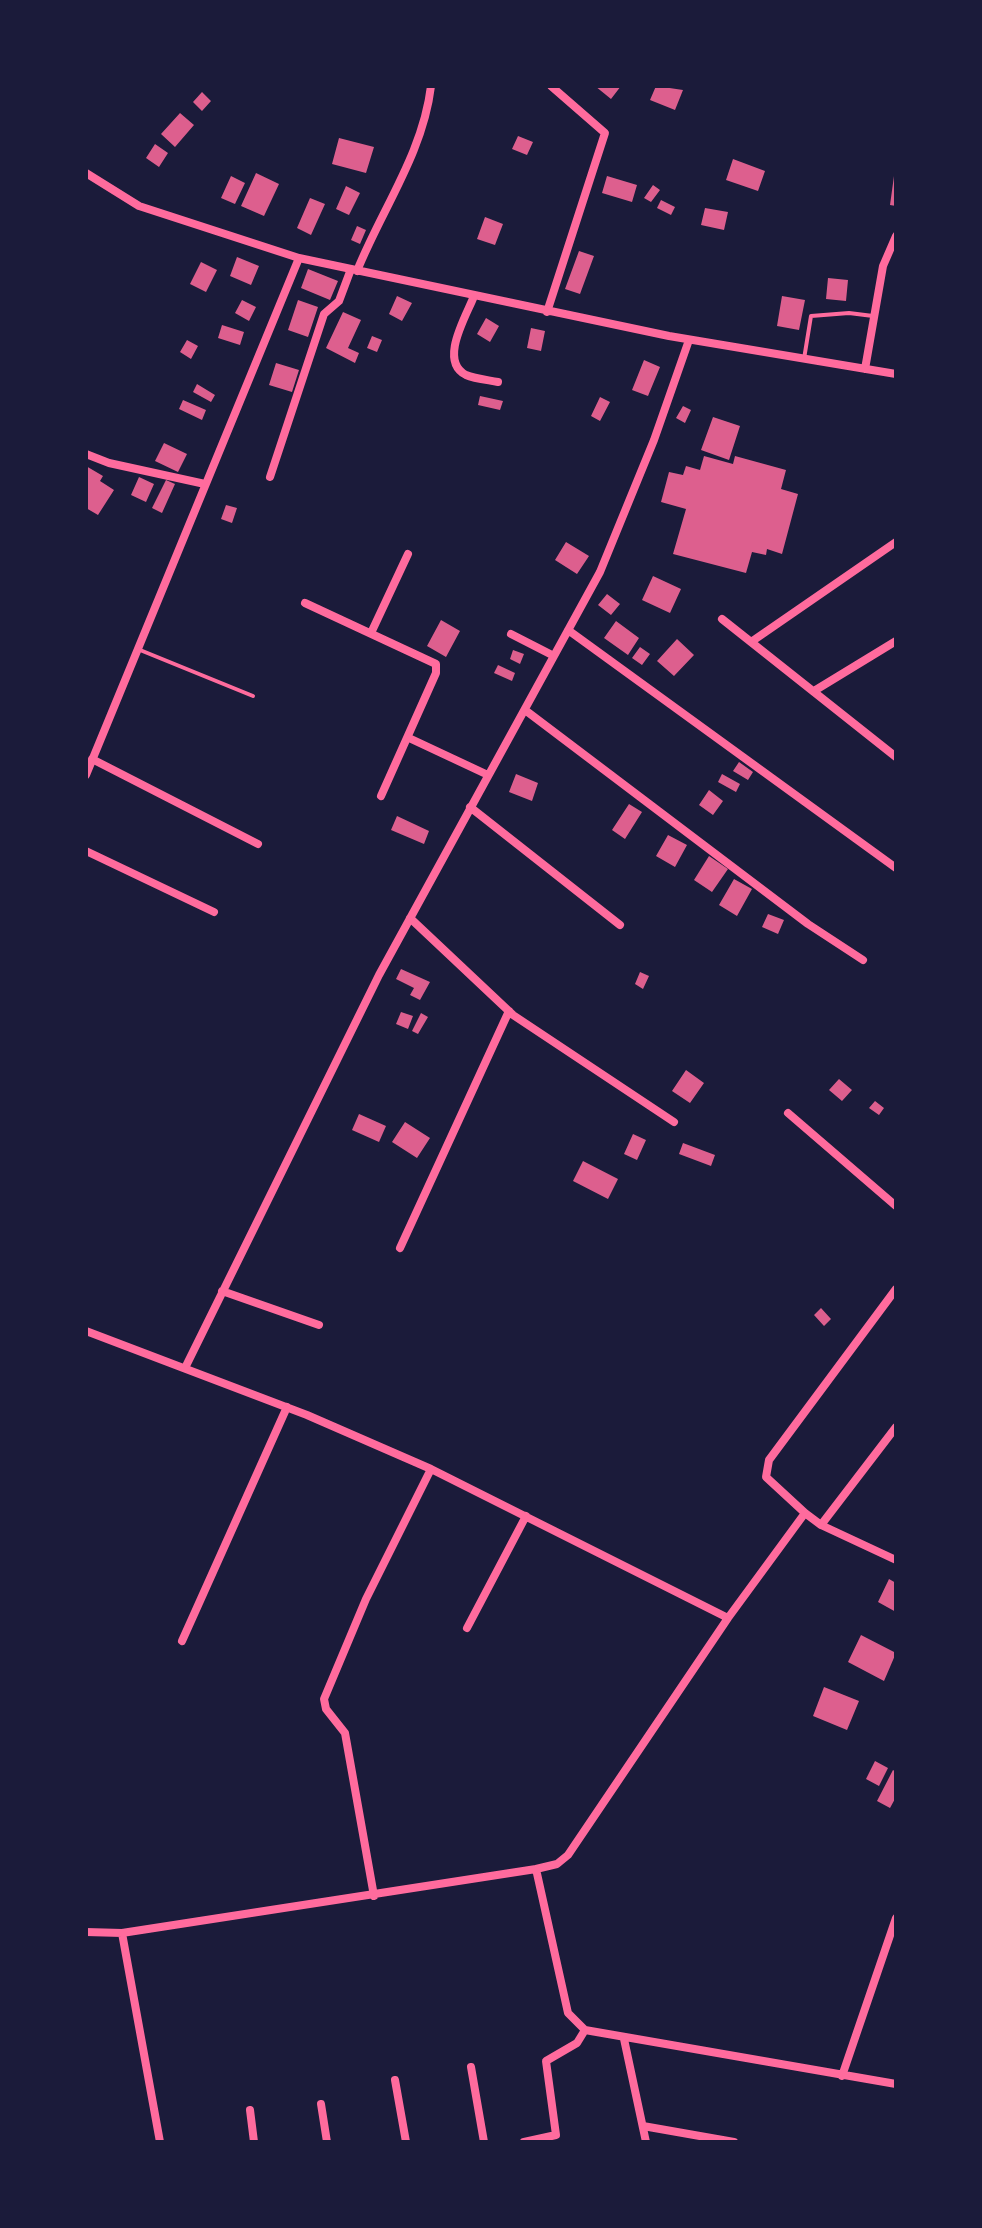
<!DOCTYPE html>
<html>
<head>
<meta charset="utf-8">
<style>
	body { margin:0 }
	#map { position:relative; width:982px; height:2228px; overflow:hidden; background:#1b1b3a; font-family:"Fira Sans Condensed",sans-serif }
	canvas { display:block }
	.frame { position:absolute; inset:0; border:88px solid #1b1b3a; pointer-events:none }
</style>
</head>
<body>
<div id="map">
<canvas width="982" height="2228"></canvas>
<div class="frame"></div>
</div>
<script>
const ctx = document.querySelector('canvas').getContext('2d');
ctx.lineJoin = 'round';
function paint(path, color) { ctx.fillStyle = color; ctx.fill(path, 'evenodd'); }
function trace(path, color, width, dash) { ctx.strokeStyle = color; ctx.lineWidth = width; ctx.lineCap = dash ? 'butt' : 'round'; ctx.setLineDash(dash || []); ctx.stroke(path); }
paint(new Path2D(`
	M595 86H621L611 99Z
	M656 86 683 90 675 110 650 100Z
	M202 92 211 101 202 111 193 102Z
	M180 113 194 125 175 147 161 134Z
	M518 136 533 142 527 155 512 149Z
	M339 138 374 147 366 173 332 164Z
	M155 144 168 153 159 167 146 158Z
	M733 159 765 171 758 191 726 180Z
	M256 173 279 184 264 216 241 206Z
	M231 176 245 183 235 204 221 198Z
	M607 176 637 185 632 202 602 193Z
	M894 176H896V206L890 205Z
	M653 185 660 190 651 202 644 198Z
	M346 186 360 193 349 215 336 209Z
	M310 198 325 204 311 235 297 228Z
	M661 200 675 207 671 215 657 208Z
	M705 208 728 212 724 230 701 225Z
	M485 217 503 224 495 245 477 239Z
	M357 226 366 230 360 244 351 240Z
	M579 251 594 256 580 294 565 289Z
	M237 257 259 266 251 285 230 276Z
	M201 262 217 270 206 292 190 284Z
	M308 269 338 281 330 300 301 288Z
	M828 278 848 280 846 301 826 299Z
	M397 296 412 303 402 321 389 314Z
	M782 296 805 300 799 330 777 326Z
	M242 300 256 307 249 321 235 313Z
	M298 300 318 307 308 337 288 330Z
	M343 312 361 320 348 348 359 353 355 363 326 348Z
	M486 318 499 326 490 342 477 334Z
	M222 325 244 332 240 345 218 338Z
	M531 328 545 331 541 351 527 348Z
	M372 336 382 340 377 352 367 348Z
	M187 340 198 346 191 359 180 352Z
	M644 360 660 367 648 396 632 390Z
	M276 363 299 370 292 392 269 385Z
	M197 384 215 395 211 402 193 392Z
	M480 396 503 401 500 410 478 405Z
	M600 397 610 402 600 421 591 416Z
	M183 400 206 410 202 420 179 409Z
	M683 406 691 410 685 423 676 418Z
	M713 417 740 426 729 460 701 450Z
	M164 443 187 454 178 472 155 461Z
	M704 456 733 464 735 456 786 470 781 489 798 494 782 554 767 549 766 555 752 552 746 573 673 554 686 509 661 502 669 472 683 475 686 466 700 470Z
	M86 466 103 476 100 481 114 490 98 515 86 508Z
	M139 477 154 484 146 502 131 495Z
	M166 480 175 484 162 513 152 508Z
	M226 505 237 508 232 523 221 519Z
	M566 542 589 556 577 574 555 560Z
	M653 576 681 589 670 613 642 600Z
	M607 594 620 604 611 615 598 605Z
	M441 620 460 631 446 657 427 646Z
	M616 621 639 638 628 655 604 638Z
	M677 639 694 655 674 676 657 661Z
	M640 647 650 654 642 665 632 658Z
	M513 650 524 654 520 664 510 659Z
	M498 665 515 673 512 681 494 673Z
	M739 762 753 772 748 780 733 771Z
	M516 774 538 783 532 801 509 792Z
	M722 774 740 784 736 792 718 782Z
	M709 790 723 801 713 815 699 805Z
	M629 804 642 812 625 839 612 830Z
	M397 816 429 831 424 844 391 830Z
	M668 835 687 845 675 867 656 856Z
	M709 856 728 869 712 892 694 880Z
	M734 879 752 889 737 916 719 905Z
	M768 914 784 920 778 934 762 927Z
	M401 969 430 982 420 1000 410 995 414 988 396 979Z
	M640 972 649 976 643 989 635 984Z
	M401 1012 413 1016 408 1029 396 1024Z
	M421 1013 428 1017 418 1034 412 1031Z
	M686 1070 704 1083 690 1103 672 1091Z
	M839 1079 852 1090 842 1101 829 1090Z
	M875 1101 884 1108 879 1115 869 1108Z
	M359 1114 386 1126 379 1142 352 1130Z
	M405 1122 430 1138 417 1158 392 1142Z
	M633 1134 646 1140 637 1160 624 1154Z
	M683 1143 715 1155 711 1166 679 1154Z
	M583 1161 618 1179 608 1199 573 1181Z
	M821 1308 831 1319 824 1326 814 1315Z
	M889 1579 896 1583V1612L878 1602Z
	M861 1635 896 1653 884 1681 848 1662Z
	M824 1687 859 1701 847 1730 813 1716Z
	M875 1761 888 1768 879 1786 866 1779Z
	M893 1770 896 1772V1797L890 1808 877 1801Z`), '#dd5f8e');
trace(new Path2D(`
	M804 359 811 316 849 313 873 316
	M140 650 253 696`), '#ff6b9d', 4);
trace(new Path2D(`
	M86 173 139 206 299 258 86 775
	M299 258 669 336 896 374
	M357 271C382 209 423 153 431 86
	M474 296C467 315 438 361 466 375 475 379 488 380 498 382
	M547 312 605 133 551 86
	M865 369 883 266 896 236
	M86 454 109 463 205 484
	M270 477 324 314 339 301 351 269
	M305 603 436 664V673L381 796
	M722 619 751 642 896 542
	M568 630 896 868
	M371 633 408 554
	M511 634 554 656
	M751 642 896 757
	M814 691 896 641
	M525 710 808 924 863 960
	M409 738 488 775
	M92 759 258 844
	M470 807 620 925
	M86 851 214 912
	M410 918 513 1015 674 1122
	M788 1113 896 1206
	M400 1248 509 1011
	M222 1291 319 1325
	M86 1331 307 1415 431 1469 728 1618
	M185 1368 379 975 600 572 654 440 689 340
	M805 1513 766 1477 769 1460 896 1289
	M821 1525 896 1427
	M467 1628 526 1516
	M182 1641 287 1407
	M536 1869 557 1864 568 1855 728 1618 805 1513 821 1525 896 1560
	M374 1896 345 1733 326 1709 324 1699 366 1599 431 1469
	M86 1932 122 1933 536 1869 568 2013 585 2030 896 2084
	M122 1933 160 2142
	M624 2039 646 2142
	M471 2067 484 2142
	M842 2076 896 1918
	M395 2080 406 2142
	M321 2104 327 2142
	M250 2110 254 2142
	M643 2126 734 2142
	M524 2142 556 2135 546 2061 577 2043 585 2030`), '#ff6b9d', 8);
</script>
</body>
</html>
